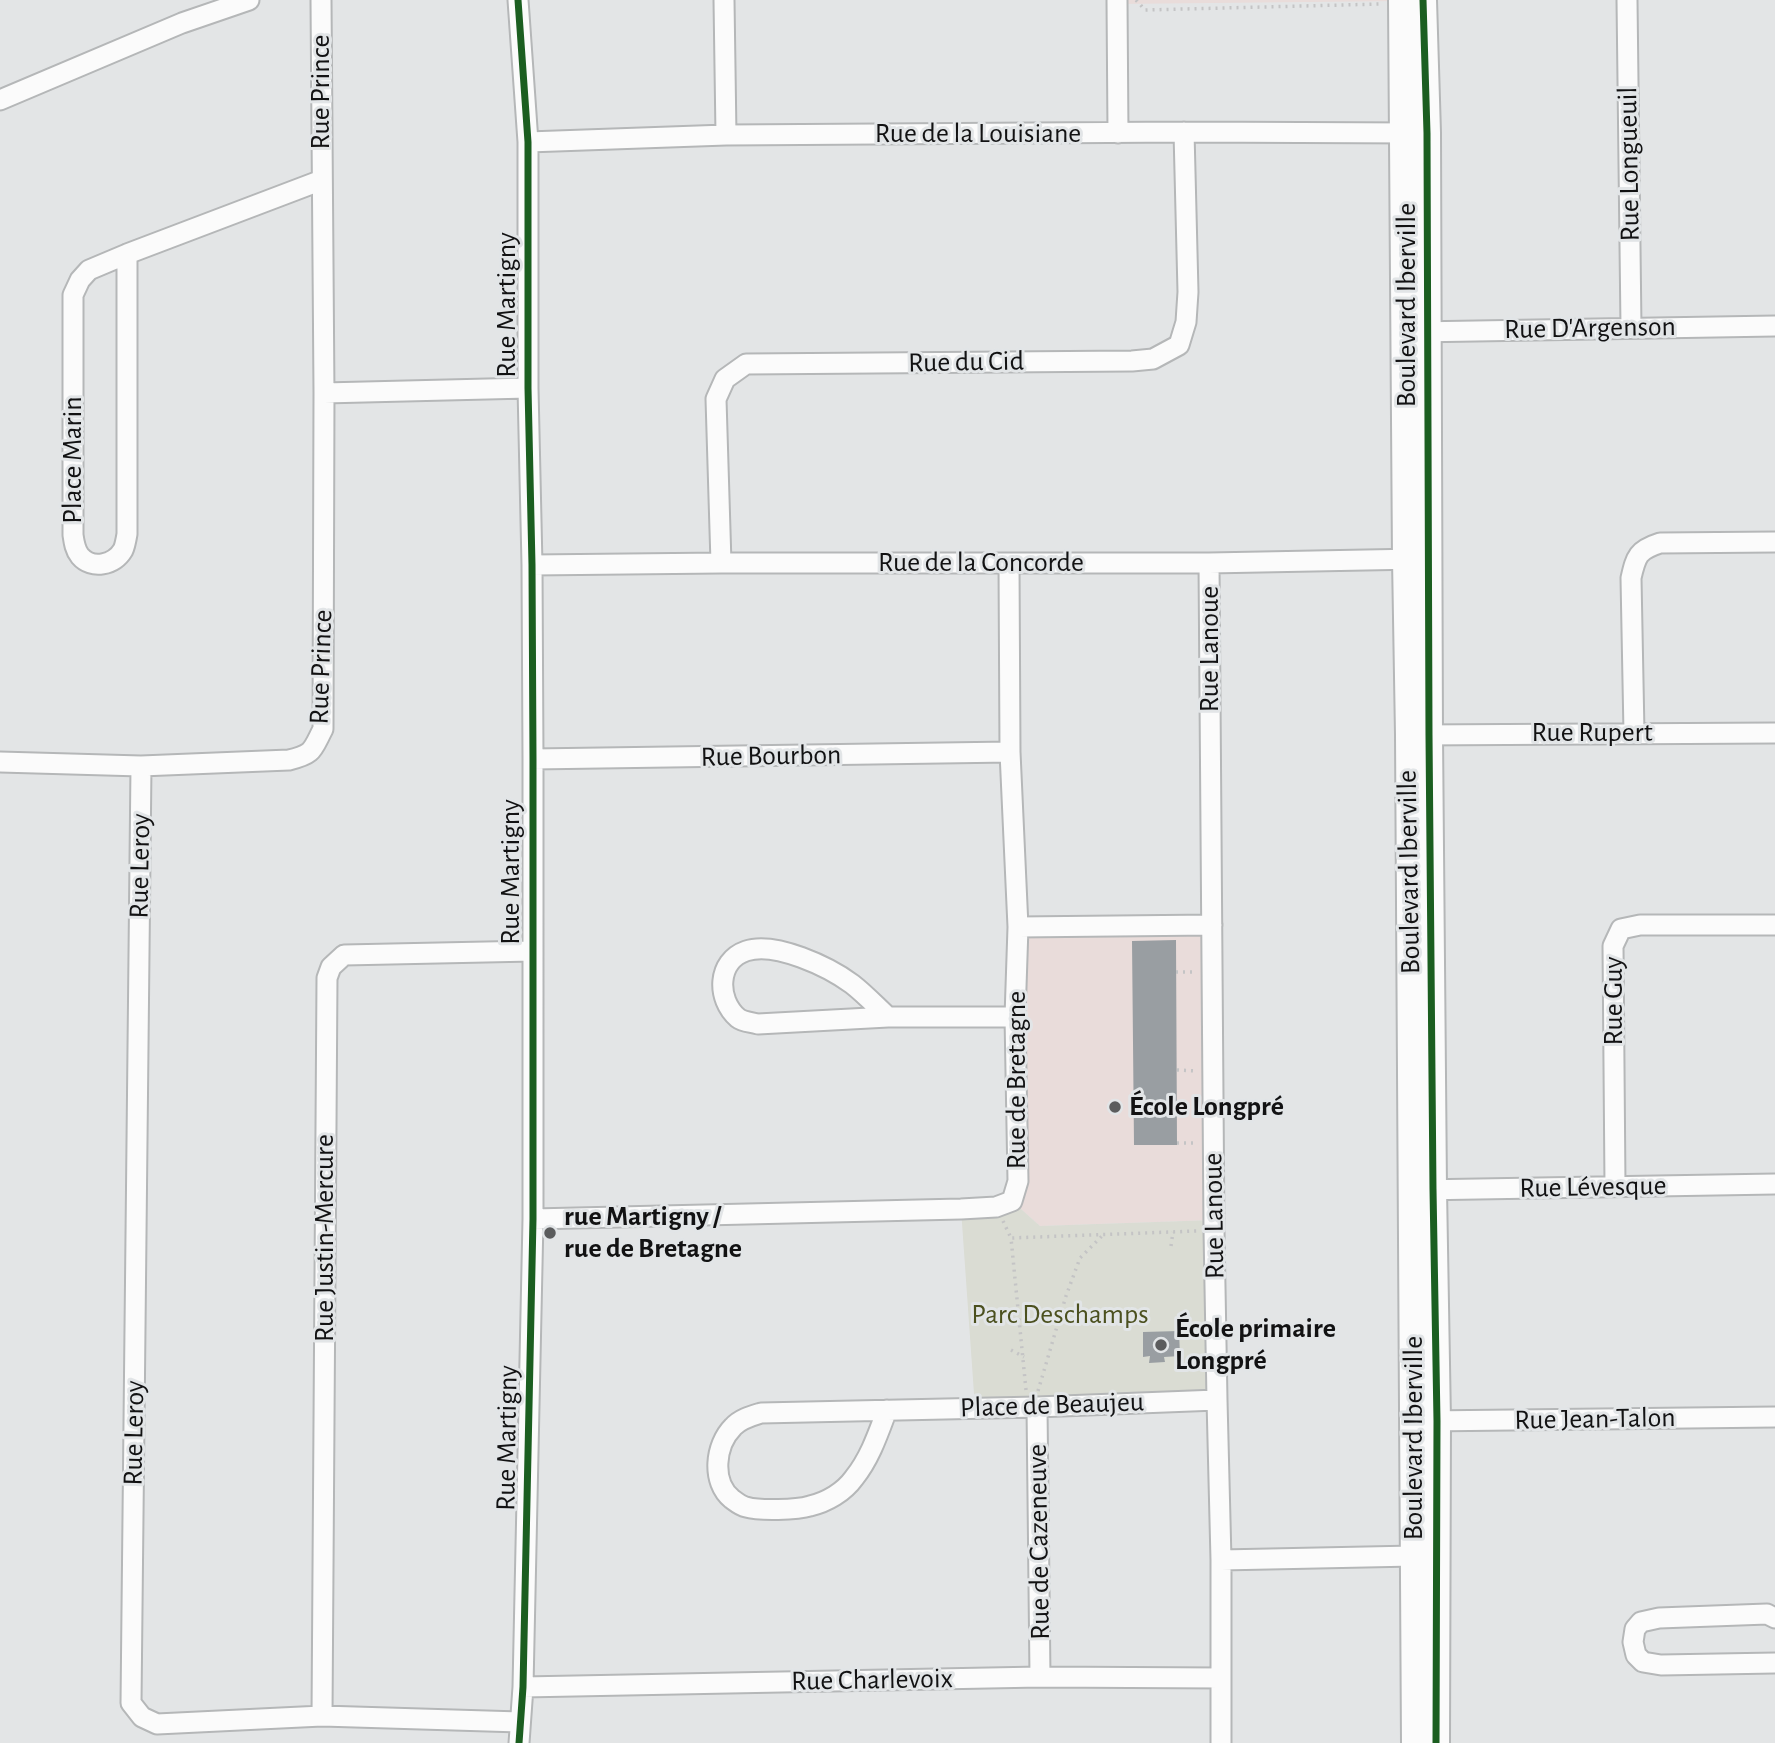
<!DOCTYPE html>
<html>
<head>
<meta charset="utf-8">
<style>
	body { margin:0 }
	canvas { display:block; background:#e3e5e6 }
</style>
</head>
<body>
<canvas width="1775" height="1743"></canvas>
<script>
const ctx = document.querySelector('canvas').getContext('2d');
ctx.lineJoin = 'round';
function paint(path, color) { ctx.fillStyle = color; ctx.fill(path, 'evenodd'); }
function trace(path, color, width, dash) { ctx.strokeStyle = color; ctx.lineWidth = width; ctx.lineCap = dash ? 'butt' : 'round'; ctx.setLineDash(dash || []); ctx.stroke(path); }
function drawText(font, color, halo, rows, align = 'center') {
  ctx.font = font + ' "Alegreya Sans",sans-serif'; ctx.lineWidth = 6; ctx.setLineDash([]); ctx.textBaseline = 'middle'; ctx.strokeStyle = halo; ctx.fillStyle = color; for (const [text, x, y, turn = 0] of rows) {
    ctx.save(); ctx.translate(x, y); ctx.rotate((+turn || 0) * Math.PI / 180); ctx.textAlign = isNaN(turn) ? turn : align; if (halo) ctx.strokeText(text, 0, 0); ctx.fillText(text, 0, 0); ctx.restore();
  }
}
paint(new Path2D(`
	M1117 0H1402V1L1117 4Z
	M1212 925 1215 1220 1040 1226 1012 1201 1018 927Z`), '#e9dcda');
paint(new Path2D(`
	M1012 1201 1040 1226 1215 1220 1217 1400 975 1408 961 1209Z`), '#dadcd3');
paint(new Path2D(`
	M1176 940 1177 1145H1134L1132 941Z
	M1179 1331 1180 1356 1164 1357 1165 1362 1149 1363 1150 1356 1143 1357V1332Z`), '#999ea2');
const street = new Path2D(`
	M518 0 528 142V388L532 565 533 759V1219L523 1687 519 1743
	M724 0 726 135
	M1117 0 1118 133
	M1627 0 1631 327
	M0 100 182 23 249 0
	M528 142 726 135 1184 132 1416 133
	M127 254V534C126 540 125 546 123 550 114 565 92 570 80 556 75 550 74 542 73 535V295L80 280 89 270 127 254 322 180
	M1416 332 1775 326
	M324 393 528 388
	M721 563 716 399 725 379 746 364 1132 361 1153 359 1179 345 1186 322 1188 292 1184 132
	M1209 563 1214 1230 1217 1400 1221 1560V1743
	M532 565 721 563H1209L1418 559
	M1634 733 1631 578C1636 556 1638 550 1660 543L1775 542
	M1417 735 1775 733
	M533 759 1010 752
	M0 762 141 766 289 760C314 754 312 750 323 729L324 393 321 0
	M141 766 131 1703 142 1717 157 1724 322 1716 520 1722
	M1018 927 1212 925
	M888 1017C877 1007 865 994 852 984 829 967 775 941 746 951 717 961 716 999 738 1018 743 1022 751 1022 758 1024L888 1017H1015
	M1615 1186 1613 946 1621 929 1640 925H1775
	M1419 1190 1775 1184
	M533 1219 961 1209 996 1207 1012 1201 1018 1181 1015 1017 1018 927 1010 752 1009 563
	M1037 1407 1040 1677
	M887 1410C878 1434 870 1458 854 1478 844 1492 827 1502 810 1506 797 1510 759 1511 746 1507 741 1506 736 1502 732 1499 711 1482 715 1445 733 1427 740 1419 751 1416 761 1413L1037 1407 1217 1400
	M1426 1421 1775 1417
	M1221 1560 1414 1556 1427 1555
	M1775 1618 1767 1614 1659 1618 1641 1622 1635 1629 1633 1642 1636 1655 1643 1662 1661 1665 1775 1663
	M523 1687 1040 1677 1221 1678
	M322 1716 327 978 331 967 344 955 533 951`);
const secondary = new Path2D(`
	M1402 0 1406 559 1409 735 1415 1743
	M1423 0 1427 133 1429 735 1433 1189 1437 1421 1436 1743`);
trace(street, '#b5b7b8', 23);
trace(secondary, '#b5b7b8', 30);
trace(new Path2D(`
	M1136 0 1145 10 1381 4
	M1176 972H1196
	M1177 1070 1197 1071
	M1177 1143H1198
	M1003 1221 1011 1238
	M1171 1246 1173 1232
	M1179 1334 1198 1336
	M1011 1350 1024 1357
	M1026 1390 1011 1238 1197 1231
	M1038 1391 1066 1296 1080 1258 1102 1236`), '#c4c4c5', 3.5, [2, 5]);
trace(street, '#fbfbfb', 19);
trace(secondary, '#fbfbfb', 26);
trace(new Path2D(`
	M518 0 528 142V388L532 565 533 759V1219L523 1687 519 1743
	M1423 0 1427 133 1429 735 1433 1189 1437 1421 1436 1743`), '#1b5e20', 7);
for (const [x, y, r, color] of [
	[1115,1107,7,"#5b5c5d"],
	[550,1233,7,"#5b5c5d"],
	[1161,1345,7,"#5b5c5d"]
]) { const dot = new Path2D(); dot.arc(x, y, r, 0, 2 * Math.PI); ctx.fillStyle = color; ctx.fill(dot); trace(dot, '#e2e5e7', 2.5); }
drawText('28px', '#121213', '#e2e5e7', [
	["Rue Prince",321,92,-90],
	["Rue de la Louisiane",978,134],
	["Rue Longueuil",1629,164,-91],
	["Rue Martigny",507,305,-90],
	["Boulevard Iberville",1407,305,-90],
	["Rue D'Argenson",1590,328,-1],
	["Rue du Cid",966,362,-1],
	["Place Marin",73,460,-90],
	["Rue de la Concorde",981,563],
	["Rue Lanoue",1210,649,-90],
	["Rue Prince",321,667,-88],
	["Rue Rupert",1592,733],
	["Rue Bourbon",771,756,-1],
	["Rue Leroy",140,866,-89],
	["Rue Martigny",511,872,-90],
	["Boulevard Iberville",1409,872,-91],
	["Rue Guy",1614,1001,-90],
	["Rue de Bretagne",1017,1080,-90],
	["Rue Lévesque",1593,1187,-1],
	["Rue Lanoue",1214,1216,-91],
	["Rue Justin-Mercure",325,1238,-90],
	["Place de Beaujeu",1052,1405,-2],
	["Rue Jean-Talon",1595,1419,-1],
	["Rue Leroy",134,1433,-89],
	["Rue Martigny",507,1438,-89],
	["Boulevard Iberville",1414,1438,-90],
	["Rue de Cazeneuve",1039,1542,-91],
	["Rue Charlevoix",872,1680,-1]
]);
drawText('bold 28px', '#121213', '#e2e5e7', [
	["École Longpré",1129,1107],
	["rue Martigny /",564,1217],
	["rue de Bretagne",564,1249],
	["École primaire",1175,1329],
	["Longpré",1175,1361]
], 'left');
drawText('28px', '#4b501f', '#e2e5e7', [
	["Parc Deschamps",1060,1315]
]);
</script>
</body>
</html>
